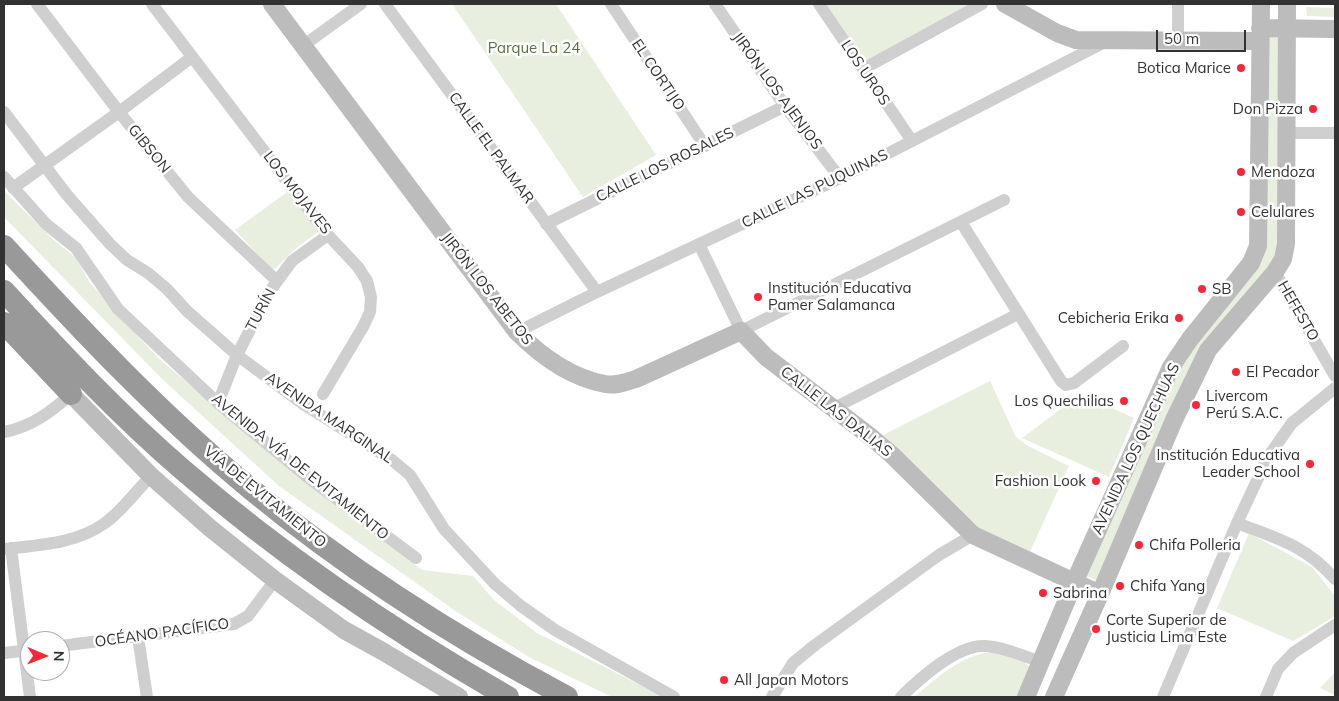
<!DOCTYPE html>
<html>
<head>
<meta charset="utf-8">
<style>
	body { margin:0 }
	#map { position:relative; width:1339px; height:701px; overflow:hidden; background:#fff; font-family:Mulish,sans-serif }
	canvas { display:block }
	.frame { position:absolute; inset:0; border:5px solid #323232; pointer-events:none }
	.north { position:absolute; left:20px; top:631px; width:50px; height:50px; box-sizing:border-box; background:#fff; border:1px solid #adadad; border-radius:50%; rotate:91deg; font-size:14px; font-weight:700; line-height:20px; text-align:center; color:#323232 }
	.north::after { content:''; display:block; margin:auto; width:18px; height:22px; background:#f62739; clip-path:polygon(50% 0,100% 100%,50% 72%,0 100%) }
	.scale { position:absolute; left:1156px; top:30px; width:90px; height:22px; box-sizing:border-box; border:2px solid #323232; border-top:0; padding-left:6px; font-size:15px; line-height:18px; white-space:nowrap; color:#323232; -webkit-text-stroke:4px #fff; paint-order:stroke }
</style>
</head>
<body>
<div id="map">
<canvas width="1339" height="701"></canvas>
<div class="frame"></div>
<div class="north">N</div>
<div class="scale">50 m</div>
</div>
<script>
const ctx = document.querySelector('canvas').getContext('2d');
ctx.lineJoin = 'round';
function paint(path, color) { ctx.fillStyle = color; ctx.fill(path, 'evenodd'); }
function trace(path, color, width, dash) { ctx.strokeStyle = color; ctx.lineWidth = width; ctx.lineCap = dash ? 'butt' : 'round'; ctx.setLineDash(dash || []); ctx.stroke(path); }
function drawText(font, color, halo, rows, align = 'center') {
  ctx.font = font + ' Mulish,sans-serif'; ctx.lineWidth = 5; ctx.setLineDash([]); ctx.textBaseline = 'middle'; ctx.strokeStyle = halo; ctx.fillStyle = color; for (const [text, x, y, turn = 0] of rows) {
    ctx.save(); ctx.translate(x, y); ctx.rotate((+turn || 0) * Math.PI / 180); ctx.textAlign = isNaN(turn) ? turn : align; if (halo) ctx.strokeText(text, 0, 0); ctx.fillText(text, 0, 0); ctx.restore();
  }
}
paint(new Path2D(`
	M452 4H556L656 155 583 197Z
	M826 4H973L865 62Z
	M1306 7 1335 8V17L1307 16Z
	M1268 32 1283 34 1281 168 1277 257 1222 326 1098 581 1084 575 1148 426 1195 339 1254 274 1263 256Z
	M290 190 318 232 295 249 276 268 271 269 235 230Z
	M4 191 54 240 76 258 90 283 158 358 286 465 422 570 473 576 494 600 537 633 658 694 661 697H612L529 657 457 612 279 486 161 378 4 217Z
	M990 381 1016 437 1028 446 1069 466 1029 554 982 532 956 510 883 435Z
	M1081 394 1134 418 1109 477 1022 438Z
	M1249 533 1312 567 1335 596V616L1293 641 1217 608Z
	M991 652C1003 655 1024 657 1030 668L1018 697H914C937 678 960 656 991 652Z
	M1335 672V695L1320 688Z`), '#e8efdf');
trace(new Path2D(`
	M37 4 119 112 188 197 277 281
	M152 4 328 235 358 267 367 281 371 297 370 312 363 327 323 394
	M385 4 597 292
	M611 4 705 146
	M715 4 785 106 840 178
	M819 4 912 141
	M1178 40V4
	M304 45 361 4
	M863 69 982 4
	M4 112 67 195 110 244 127 260 148 273 167 289 187 311 237 355 303 404 392 460 410 475 444 529 495 584 521 606 555 630 674 697
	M1288 133H1335
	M4 177 46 224 76 248 118 309 218 403 310 479 416 558
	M13 188 119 112 192 57
	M961 222 1061 381 1066 385 1074 383 1123 346
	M546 224 785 106
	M699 244 741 331 1004 200
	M1275 272 1335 376
	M517 332 597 292 840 178 1105 42
	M218 403 237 355 270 291 292 261 328 235
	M834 408 1018 314
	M4 432C31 427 51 412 71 394
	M1237 523C1278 539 1305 545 1335 579
	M11 548 30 697
	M4 549C38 545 76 544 105 523 122 511 136 491 151 476
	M138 637 147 697
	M60 646 234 624 248 616 275 580
	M4 653 30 650
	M772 697 793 663 815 645 939 555 973 535
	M901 697C919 679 958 644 985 646 1004 647 1023 656 1041 662
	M1163 697 1237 523 1268 457 1292 423 1335 388
	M1266 697 1278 669 1293 653 1335 625`), '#cfcfcf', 12);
trace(new Path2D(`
	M272 4 517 332C541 356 572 378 605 384 616 386 626 382 636 379L741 331 766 357 871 437 892 455 973 535 1100 594
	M1005 4 1057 33 1076 40 1260 41
	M1260 28 1335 29
	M71 394 151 476 210 528 275 580 344 630 382 651 459 697
	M1026 697 1074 583 1171 367 1190 339 1251 263 1258 246 1261 4
	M1054 697 1100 594 1174 420 1208 350 1275 272 1283 259 1286 244 1287 4`), '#bcbcbc', 18);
trace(new Path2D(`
	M4 246C83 332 162 416 252 490 349 570 456 638 567 697
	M4 291C61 353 119 415 183 470 284 557 393 631 508 697
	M4 323 71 394`), '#999', 22);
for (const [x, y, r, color] of [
	[1241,68,5,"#f62739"],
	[1313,109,5,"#f62739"],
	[1241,172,5,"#f62739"],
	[1241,212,5,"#f62739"],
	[1202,289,5,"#f62739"],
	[758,297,5,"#f62739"],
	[1179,318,5,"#f62739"],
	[1236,372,5,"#f62739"],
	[1124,401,5,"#f62739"],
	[1196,405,5,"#f62739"],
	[1310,464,5,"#f62739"],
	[1096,481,5,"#f62739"],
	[1139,545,5,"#f62739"],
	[1120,586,5,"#f62739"],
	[1043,593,5,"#f62739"],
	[1096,629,5,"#f62739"],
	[724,680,5,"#f62739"]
]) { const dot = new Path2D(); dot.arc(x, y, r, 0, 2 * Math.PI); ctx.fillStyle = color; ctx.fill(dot); trace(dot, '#fff', 2); }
drawText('15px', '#55733a', '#fff', [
	["Parque La 24",534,48]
]);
drawText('15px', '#323232', '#fff', [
	["Botica Marice",1231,68,"right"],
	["Don Pizza",1303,109,"right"],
	["Mendoza",1251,172],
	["Celulares",1251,212],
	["Institución Educativa",768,288],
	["Pamer Salamanca",768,305],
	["SB",1212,289],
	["Cebicheria Erika",1169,318,"right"],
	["El Pecador",1246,372],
	["Livercom",1206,396],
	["Perú S.A.C.",1206,413],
	["Los Quechilias",1114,401,"right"],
	["Institución Educativa",1300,455,"right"],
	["Leader School",1300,472,"right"],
	["Fashion Look",1086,481,"right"],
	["Chifa Polleria",1149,545],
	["Chifa Yang",1130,586],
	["Sabrina",1053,593],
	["Corte Superior de",1106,620],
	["Justicia Lima Este",1106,637],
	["All Japan Motors",734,680]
], 'left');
drawText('15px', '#323232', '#fff', [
	["LOS UROS",865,73,56],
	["EL CORTIJO",658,75,56],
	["JIRÓN LOS AJENJOS",777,91,54],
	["CALLE EL PALMAR",491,148,54],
	["GIBSON",149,149,51],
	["CALLE LOS ROSALES",665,165,-26],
	["CALLE LAS PUQUINAS",815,189,-26],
	["LOS MOJAVES",297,193,52],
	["JIRÓN LOS ABETOS",487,289,52],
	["TURÍN",261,310,-62],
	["HEFESTO",1298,311,60],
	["CALLE LAS DALIAS",836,412,38],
	["AVENIDA MARGINAL",329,418,34],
	["AVENIDA LOS QUECHUAS",1136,449,-65],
	["AVENIDA VÍA DE EVITAMIENTO",300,467,39],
	["VÍA DE EVITAMIENTO",265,497,39],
	["OCÉANO PACÍFICO",162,633,-8]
]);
</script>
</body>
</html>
